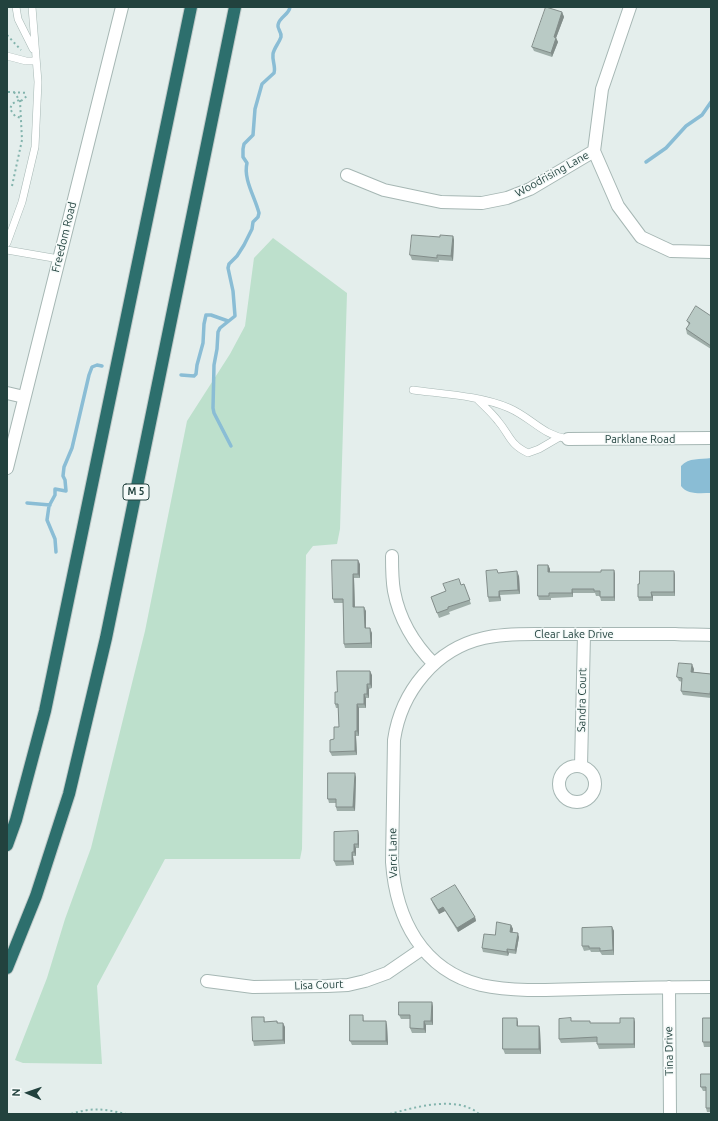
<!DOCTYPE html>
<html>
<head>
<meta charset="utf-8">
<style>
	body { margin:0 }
	#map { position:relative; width:718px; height:1121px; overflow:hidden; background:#e4eeec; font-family:Ubuntu,sans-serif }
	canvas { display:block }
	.frame { position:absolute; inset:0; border:8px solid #22423e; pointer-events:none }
	.north { position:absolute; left:8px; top:1073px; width:40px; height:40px; -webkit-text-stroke:3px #f5faf9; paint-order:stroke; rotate:272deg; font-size:11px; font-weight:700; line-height:16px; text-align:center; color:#22423e }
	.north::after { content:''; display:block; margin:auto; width:14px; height:18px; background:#22423e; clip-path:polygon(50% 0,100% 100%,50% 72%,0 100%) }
</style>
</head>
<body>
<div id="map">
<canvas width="718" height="1121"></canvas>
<div class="frame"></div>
<div class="north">N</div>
</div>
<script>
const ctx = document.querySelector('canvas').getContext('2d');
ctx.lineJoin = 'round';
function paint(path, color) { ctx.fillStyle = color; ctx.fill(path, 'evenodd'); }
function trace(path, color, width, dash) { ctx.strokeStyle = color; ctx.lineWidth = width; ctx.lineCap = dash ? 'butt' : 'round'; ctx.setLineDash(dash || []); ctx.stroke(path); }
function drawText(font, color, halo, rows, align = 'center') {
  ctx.font = font + ' Ubuntu,sans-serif'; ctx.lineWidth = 3; ctx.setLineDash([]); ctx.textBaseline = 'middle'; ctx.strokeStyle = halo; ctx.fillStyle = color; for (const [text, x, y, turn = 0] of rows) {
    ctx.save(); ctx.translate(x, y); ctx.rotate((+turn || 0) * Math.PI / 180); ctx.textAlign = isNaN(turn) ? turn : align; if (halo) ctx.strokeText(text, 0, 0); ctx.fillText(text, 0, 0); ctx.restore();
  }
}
paint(new Path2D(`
	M273 238 347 293 340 529 337 544 313 546 306 555 302 849 300 859H165L97 986 102 1064 23 1063 15 1060 47 978 65 919 91 848 145 631 187 421 230 354 245 326 254 258Z`), '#bde0cc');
paint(new Path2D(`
	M711 458V493C701 493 687 495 681 486V466C689 457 700 460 711 458Z`), '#8abdd5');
trace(new Path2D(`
	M646 162 666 148 686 126 702 115 711 102
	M181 375 194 376 196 374 197 365 203 343 204 324 206 315H211L228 321
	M231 446 214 413 213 408 214 365 217 349 218 332 220 328 235 316 233 291 228 268 229 264 237 256 244 245 252 229 253 222 258 217 259 213C255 197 243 179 247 163L243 157V149L244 144 253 135 255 109 262 84 274 73C276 67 272 61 273 54 274 48 279 43 281 37 282 32 277 29 278 25 279 17 289 15 290 7
	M27 503 50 505
	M56 552 55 539 47 520 49 506 55 495V489L66 491 65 480 63 476 64 467 72 448 89 375 92 367 97 365 102 366`), '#8abdd5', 3.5);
const service = new Path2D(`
	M16 7 18 19 33 49
	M7 56 26 61H36
	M7 243 22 202 35 147 38 82 32 7
	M7 250 59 259
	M413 390C443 394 482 396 509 408 532 418 542 435 568 439
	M478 400C485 407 492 413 498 421 510 435 509 444 528 453L539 449 558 438`);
const minor = new Path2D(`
	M630 7 602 89 594 151 618 206 641 237 671 251 711 252
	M347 175 384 190 441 202 482 203 507 198 530 189 594 151
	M7 393 24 397
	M568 439 711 438
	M392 556C392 568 392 580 394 591 399 618 414 644 434 664
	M711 635C699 634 687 635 675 634 652 634 628 634 605 634 582 634 559 634 535 634 518 634 501 634 484 638 435 649 401 692 394 740L392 862C396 919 422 970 481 985 513 992 551 990 584 989 626 988 669 987 711 987
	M559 784a18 18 0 1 1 36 0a18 18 0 1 1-36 0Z
	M581 766 584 634
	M207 981 253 987 327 986 348 985 365 981 387 973 422 949
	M669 987 670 1114`);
const tertiary = new Path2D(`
	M7 468 122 7`);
const motorway = new Path2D(`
	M7 845 16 820 45 711 191 7
	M7 968 36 896 69 794 106 638 235 7`);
trace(service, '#a6b7b4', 8);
trace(minor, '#a6b7b4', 14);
trace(tertiary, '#a6b7b4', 14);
trace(motorway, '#c1cac9', 14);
trace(new Path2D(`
	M7 35 21 50
	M8 92 28 93
	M19 100 12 104 10 109 15 116 21 118
	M21 101 28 95
	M12 186 22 140 20 101 14 92
	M71 1114C93 1107 104 1109 126 1114
	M390 1114C415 1107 458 1095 479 1114`), '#83b4ad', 2, [2, 3]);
trace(service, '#fff', 7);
trace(minor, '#fff', 12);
trace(tertiary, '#fff', 12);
trace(motorway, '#2d6f6d', 12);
paint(new Path2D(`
	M562 12 564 17 556 38 558 42 552 57 534 51 532 47Z
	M453 236 454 240 453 261 439 260V262L412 260 410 255 440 237Z
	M711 316V349L687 334 686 329 689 325 687 321Z
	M360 564V578H354L355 607 366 611V628L372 633V648H345L344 644 343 603H334L333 599Z
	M548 565 550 569V572H601L614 570 615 574V601H601L600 596H596L595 593H573V597L551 598V600H539L538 596Z
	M674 571 675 575V596H653V601H639L638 597 639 584Z
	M498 573 519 576 520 594 500 595 501 601 489 602 488 597Z
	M464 584 471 604 449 612 450 614 439 618 431 597Z
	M694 669 693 672 711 674V698L683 695 681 691 682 682 679 681 677 677Z
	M372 675V688L369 689V698H366V708H359V736H356L357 755 332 756 330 752 339 727 338 708H336L335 704 337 692Z
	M356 777 355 811H337L336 807V803H329L328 799Z
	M358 831 359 836V848H356V856H353L354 865 336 866 334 861Z
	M431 899 475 917 476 921 458 932 445 911 439 914 433 904Z
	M511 925 513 929 512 932 519 937 516 954 509 953 508 956 483 952 482 948 495 935Z
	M612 927 614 931V955H602L600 952H591L590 950 584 951 582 946Z
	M432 1002 433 1007V1025H426V1033H412L410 1028V1019H401L399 1015Z
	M363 1015 364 1021 387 1025 388 1045H352L350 1041Z
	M264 1017 265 1022 277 1021 278 1023 285 1027V1044L254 1046 253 1041Z
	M711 1018V1047H704L703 1042Z
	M572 1021 591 1023H620L635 1022V1048L599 1049 597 1044V1042L561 1043 559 1039Z
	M518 1022V1026H539L540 1030 541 1054H505L503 1049Z
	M711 1074V1112H707L706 1108V1091H703L701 1087Z`), '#9faea9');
paint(new Path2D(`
	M562 12 564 17 556 38 558 42 552 57 551 53 554 37Z
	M7 79 8 81 7 104Z
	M453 236 454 240 453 261 451 256Z
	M358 560 360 564V578L358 574Z
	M548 565 550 569V576L548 572Z
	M614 570 615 574V601L614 597Z
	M517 571 519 576 520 594 518 590Z
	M674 571 675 575V596L674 592Z
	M353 574 354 578 355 611 353 607Z
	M572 589 573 593V597L572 593Z
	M499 591 500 595 501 601 499 597Z
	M651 592 653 596V601L652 597Z
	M364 607 366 611V633L365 628Z
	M370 628 372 633V648L371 643Z
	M692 664 694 669 693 676 691 672Z
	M370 671 372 675V688L370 684Z
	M367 684 369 689V698L367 694Z
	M364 694 366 698V708L364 704Z
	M357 704 359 708V736L357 731Z
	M355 731 356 736 357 755 355 751Z
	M355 773 356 777 355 811 353 807Z
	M358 831 359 836V848L358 844Z
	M354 844 356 848V856L354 852Z
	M352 852 353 856 354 865 352 861Z
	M443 907 445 911 439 914 438 910Z
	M475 917 476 921 458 932 457 928Z
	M511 925 513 929 512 936 510 932Z
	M612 927 614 931V955L613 950Z
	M518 933 519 937 516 954 515 950Z
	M507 949 509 953 508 956 507 952Z
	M432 1002 433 1007V1025L431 1021Z
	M517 1018 518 1022V1030L517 1026Z
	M634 1018 635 1022V1048L634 1044Z
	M386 1021 387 1025 388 1045 386 1041Z
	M424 1021 426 1025V1033L424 1029Z
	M283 1023 285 1027V1044L283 1040Z
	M539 1026 540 1030 541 1054 539 1049Z`), '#828d8a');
const building = new Path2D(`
	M546 7 562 12 554 37 556 38 551 53 532 47Z
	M412 235 440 237V235L453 236 451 256 437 255V258L410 255Z
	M696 306 711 316V346L686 329 690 323 687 321Z
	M332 560H358V574H353V607H364L365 628H370L371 643 344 644 343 599H333Z
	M538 565H548V572H601V570H614V597H600V591H594V589H572V593H549V596H538Z
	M497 570 498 573 517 571 518 590 499 591V597H488L486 571Z
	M640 571H674V592H651L652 597H638V584H639Z
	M459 579 461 585 464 584 470 600 448 607V609L437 613 431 597 446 591 443 584Z
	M679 663 692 664 691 672 711 674V687L710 694 681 691 682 678 677 677Z
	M337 671H370V684H367V694H364V704H357V731H355V751L330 752V740L334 739V727H339L338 704H335V692H337Z
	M328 773H355L353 807H336V799H328Z
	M358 831V844H354V852H352V861H334V832Z
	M455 885 475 917 457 928 443 907 438 910 431 899Z
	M497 922 511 925 510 932 518 933 515 950 507 949V952L482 948 484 934 495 935Z
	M612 927 613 950 600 951V948H589V946H582V928Z
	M399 1002H432L431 1021H424V1029L410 1028V1015H399Z
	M350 1015H363V1021H386V1041H350Z
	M252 1017H264V1022L277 1021V1023H283V1040L253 1041Z
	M503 1018H517V1026H539V1049H503Z
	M571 1018V1021H590V1023H620V1018H634V1044H597V1037L559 1039V1019Z
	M703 1018H711V1042H703Z
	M701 1074H711V1108H706V1087H701Z`);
paint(building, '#b9cac5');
trace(building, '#828d8a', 1);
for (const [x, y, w] of [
	[136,492,26]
]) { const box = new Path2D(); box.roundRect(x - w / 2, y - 8, w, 16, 3); ctx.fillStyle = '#f5faf9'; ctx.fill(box); trace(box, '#22423e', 1); }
drawText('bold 10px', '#22423e', null, [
	["M 5",136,492]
]);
drawText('11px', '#22423e', '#f5faf9', [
	["Woodrising Lane",552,174,-29],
	["Freedom Road",64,237,-76],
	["Parklane Road",640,439],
	["Clear Lake Drive",574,634],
	["Sandra Court",582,700,-89],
	["Varci Lane",393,853,-91],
	["Lisa Court",319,985,-2],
	["Tina Drive",669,1051,-91]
]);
</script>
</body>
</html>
